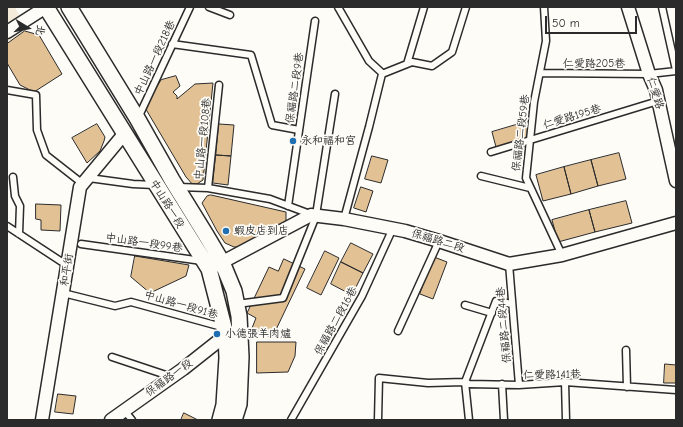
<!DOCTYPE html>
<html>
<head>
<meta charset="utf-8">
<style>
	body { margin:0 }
	#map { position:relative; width:683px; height:427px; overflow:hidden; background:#fdfcf7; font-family:"Comic Neue","LXGW WenKai TC",sans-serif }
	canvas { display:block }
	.frame { position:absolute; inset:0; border:8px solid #2b2b2b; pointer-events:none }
	.north { position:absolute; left:8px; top:8px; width:40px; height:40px; -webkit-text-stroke:3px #fdfcf7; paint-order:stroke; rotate:100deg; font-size:11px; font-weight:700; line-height:16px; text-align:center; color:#2b2b2b }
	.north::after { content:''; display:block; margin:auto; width:14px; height:18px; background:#2b2b2b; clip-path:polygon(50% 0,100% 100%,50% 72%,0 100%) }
	.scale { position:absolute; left:545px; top:16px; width:92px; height:18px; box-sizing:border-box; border:2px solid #2b2b2b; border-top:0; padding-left:5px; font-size:12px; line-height:14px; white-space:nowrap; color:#2b2b2b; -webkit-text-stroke:3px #fdfcf7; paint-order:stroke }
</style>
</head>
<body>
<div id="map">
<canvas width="683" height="427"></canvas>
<div class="frame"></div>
<div class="north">北</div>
<div class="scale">50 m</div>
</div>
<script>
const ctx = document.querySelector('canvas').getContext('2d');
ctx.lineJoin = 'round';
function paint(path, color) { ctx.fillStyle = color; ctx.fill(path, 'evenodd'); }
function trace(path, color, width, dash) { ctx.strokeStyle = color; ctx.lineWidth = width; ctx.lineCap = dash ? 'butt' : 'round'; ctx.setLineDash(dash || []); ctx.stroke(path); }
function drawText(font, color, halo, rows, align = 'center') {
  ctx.font = font + ' "Comic Neue","LXGW WenKai TC",sans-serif'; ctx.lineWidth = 3.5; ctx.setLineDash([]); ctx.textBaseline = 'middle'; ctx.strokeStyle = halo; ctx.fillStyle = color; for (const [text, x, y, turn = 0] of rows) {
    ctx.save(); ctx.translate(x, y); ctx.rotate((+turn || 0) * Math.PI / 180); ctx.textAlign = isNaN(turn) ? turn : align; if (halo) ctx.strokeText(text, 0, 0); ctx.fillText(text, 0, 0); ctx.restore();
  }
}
paint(new Path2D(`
	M7 7H15L33 45 7 62Z`), '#f5ebda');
const building = new Path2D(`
	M25 31 39 35 62 74 34 92 20 85 7 63V44Z
	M176 76 180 86 173 92 177 96V99L195 84 213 83 203 180 194 186 186 177 144 106 161 80Z
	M526 122 530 137 496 147 492 132Z
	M97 124 105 137 104 141 100 151 87 163 72 138Z
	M219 124 234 125 231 156 216 155Z
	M619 153 626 179 598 186 591 160Z
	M216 155 231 156 228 185 213 183Z
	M372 156 388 160 381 183 365 179Z
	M591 160 598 186 571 194 564 167Z
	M564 167 571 194 543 201 536 175Z
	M361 187 373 191 366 212 354 208Z
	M211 195 286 212V222L241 247H234L225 243 217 231 202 203 207 196Z
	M626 201 632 223 595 232 589 210Z
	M36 204 61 205 60 231 41 230V220L36 219Z
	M589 210 595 232 558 242 552 220Z
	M351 243 373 254 363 273 341 262Z
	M325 251 339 258 321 295 307 288Z
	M135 256 189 265 186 276 150 293 131 277Z
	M434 257 447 262 433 299 420 294Z
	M284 259 305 269 272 338 252 328 256 318 247 313 269 267 278 271Z
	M341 262 363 273 352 295 331 284Z
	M257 342H296L295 356 288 372 257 373Z
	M665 364 676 365V383H664Z
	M58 394 76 396 73 414 55 412Z
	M184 413 198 420H181Z`);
paint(building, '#e2c295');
trace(building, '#2b2b2b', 1);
const service = new Path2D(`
	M209 7 230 15
	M338 7 369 61 381 72 382 74
	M544 7 546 41 534 102 526 178 562 255
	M662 7 676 70
	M172 44 251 55 272 125 299 130
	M407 64 412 62 432 66 452 52 466 7
	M540 73 649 74 676 71
	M7 90 36 95 37 130 46 155 83 184
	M138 118 190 7
	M491 152 658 101
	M481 176 530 188
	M13 177 15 196 20 206 19 234
	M89 178 133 184 154 185
	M178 187 208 188 219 85
	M208 188 270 199 310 214
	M288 206 315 21
	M316 215 335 94
	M344 219 369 127 382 74 407 64 424 7
	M7 226 68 266
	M81 244 202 261
	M509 264 519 385
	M63 293 115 306 131 302 222 327
	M237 304 283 298 314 221
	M465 305 492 313
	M398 331 439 241
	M626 350 627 387
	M112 357 172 377
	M565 382 566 420
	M502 384 504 420
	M124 410 132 420
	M291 420 362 296 393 228
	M378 420 379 378 428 383 465 382 469 384 519 385 565 382 676 390
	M469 420 465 382 496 301 512 304`);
const minor = new Path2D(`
	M628 7 649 74 656 90 676 181
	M7 32 46 7
	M215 266 311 215 344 219 405 231 439 241 509 264 562 255 676 223
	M42 420 80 187 124 134
	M111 420 183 369 226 335`);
const tertiary = new Path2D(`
	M46 7 209 269 226 335 227 358 224 405 220 420
	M69 7 137 118 172 180 206 235 222 262 234 291 239 316 241 357 239 404 234 420`);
trace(service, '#2b2b2b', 9);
trace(minor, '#2b2b2b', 15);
trace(tertiary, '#2b2b2b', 18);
trace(service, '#fdfcf7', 6);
trace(minor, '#fdfcf7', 12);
trace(tertiary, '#fdfcf7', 15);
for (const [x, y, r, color] of [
	[293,141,4,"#1f6fb2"],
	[226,231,4,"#1f6fb2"],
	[217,334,4,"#1f6fb2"]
]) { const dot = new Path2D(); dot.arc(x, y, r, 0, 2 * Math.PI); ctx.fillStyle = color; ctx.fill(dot); trace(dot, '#fdfcf7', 1.5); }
drawText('11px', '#2b2b2b', '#fdfcf7', [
	["中山路一段218巷",155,58,-65],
	["仁愛路205巷",594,64],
	["保福路二段9巷",295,88,-82],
	["仁愛路",655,93,73],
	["仁愛路195巷",572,117,-17],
	["保福路二段59巷",521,133,-83],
	["中山路一段108巷",203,139,-84],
	["中山路一段",167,204,58],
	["保福路二段",438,241,17],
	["中山路一段99巷",144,243,8],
	["和平街",67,270,-81],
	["中山路一段91巷",181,305,16],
	["保福路二段16巷",336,321,-61],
	["保福路二段44巷",504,325,-95],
	["仁愛路141巷",552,375,-1],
	["保福路一段",169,378,-36]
]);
drawText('11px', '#2b2b2b', '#fdfcf7', [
	["永和福和宮",301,141],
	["蝦皮店到店",234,231],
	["小德張羊肉爐",225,334]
], 'left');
</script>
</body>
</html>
